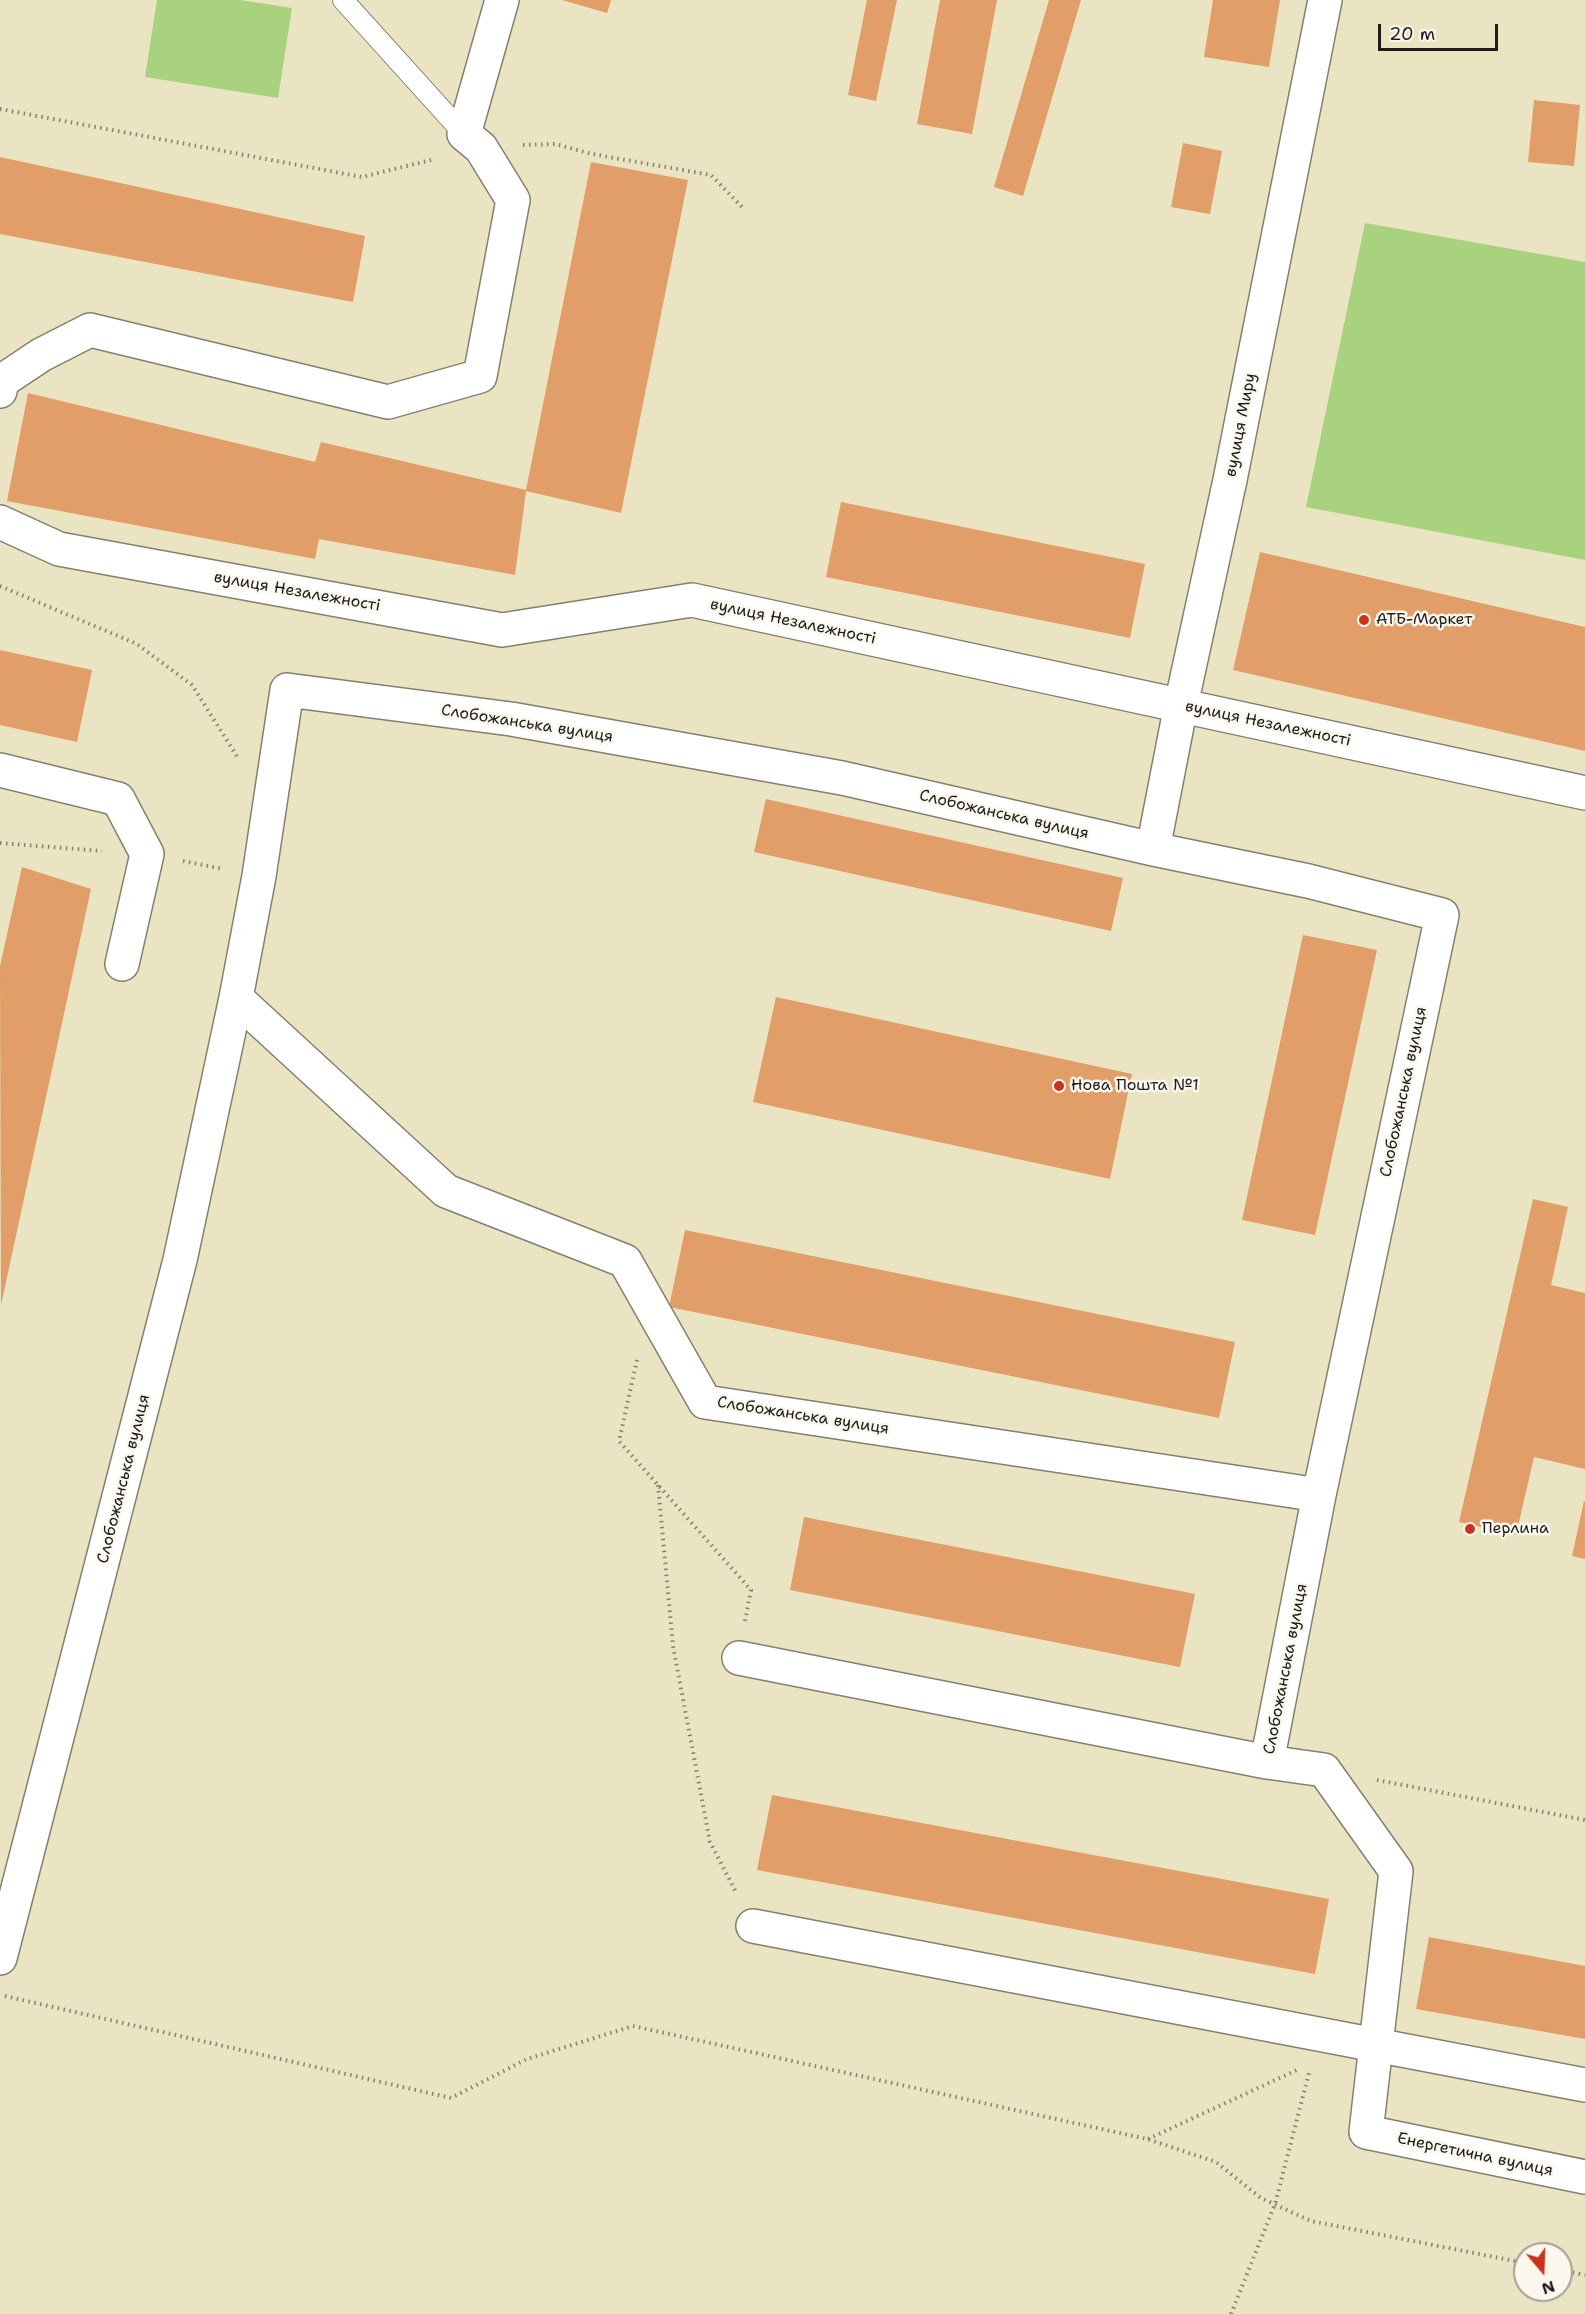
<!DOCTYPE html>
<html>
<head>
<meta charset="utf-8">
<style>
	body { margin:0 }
	#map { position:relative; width:1585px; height:2314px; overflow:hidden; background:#ebe4c3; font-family:"Shantell Sans",sans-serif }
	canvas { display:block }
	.north { position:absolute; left:1513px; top:2242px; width:60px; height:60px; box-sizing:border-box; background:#fbf7ec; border:2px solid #a29f99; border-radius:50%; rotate:161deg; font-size:16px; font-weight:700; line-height:24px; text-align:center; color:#1c1c1c }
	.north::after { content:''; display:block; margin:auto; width:21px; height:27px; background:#c8321e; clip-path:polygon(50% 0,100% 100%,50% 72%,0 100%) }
	.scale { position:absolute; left:1378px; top:24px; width:120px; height:27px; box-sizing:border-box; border:3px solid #1c1c1c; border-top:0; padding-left:8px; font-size:18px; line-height:21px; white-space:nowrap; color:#1c1c1c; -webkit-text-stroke:4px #fbf7ec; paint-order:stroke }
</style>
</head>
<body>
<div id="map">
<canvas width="1585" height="2314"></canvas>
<div class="north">N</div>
<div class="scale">20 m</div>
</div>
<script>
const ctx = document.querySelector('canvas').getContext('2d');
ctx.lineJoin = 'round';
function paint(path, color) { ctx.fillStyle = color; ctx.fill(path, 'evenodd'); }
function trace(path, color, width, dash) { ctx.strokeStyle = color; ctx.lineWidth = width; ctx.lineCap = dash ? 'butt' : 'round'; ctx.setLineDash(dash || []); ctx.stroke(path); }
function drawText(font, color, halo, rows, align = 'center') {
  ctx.font = font + ' "Shantell Sans",sans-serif'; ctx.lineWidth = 5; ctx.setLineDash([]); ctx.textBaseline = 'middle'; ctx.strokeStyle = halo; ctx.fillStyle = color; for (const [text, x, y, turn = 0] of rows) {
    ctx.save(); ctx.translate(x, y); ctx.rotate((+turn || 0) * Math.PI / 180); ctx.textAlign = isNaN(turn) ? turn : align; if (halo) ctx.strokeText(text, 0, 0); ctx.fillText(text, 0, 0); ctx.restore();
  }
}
paint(new Path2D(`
	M157 0H240L292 8 278 98 145 77Z
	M1365 223 1585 262V560L1306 507Z`), '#a8d27e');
paint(new Path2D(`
	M562 0H611L607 13Z
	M867 0H897L876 101 848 95Z
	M940 0H997L972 134 917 124Z
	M1049 0H1081L1023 196 994 187Z
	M1213 0H1280L1269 67 1204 57Z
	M1534 100 1580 105 1574 166 1528 162Z
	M1183 143 1222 151 1210 214 1171 207Z
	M0 157 365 236 353 302 0 234Z
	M591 162 688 180 621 513 526 491 515 575 319 539 315 559 7 501 28 393 315 462 321 442 526 490Z
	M841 502 1145 564 1130 638 826 577Z
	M1260 552 1585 627V751L1233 670Z
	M0 650 92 670 77 742 0 725Z
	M766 799 1123 878 1111 931 754 852Z
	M22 867 91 889 1 1305 0 966Z
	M1303 935 1377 950 1315 1235 1242 1220Z
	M776 997 1132 1074 1110 1179 753 1102Z
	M1533 1199 1568 1207 1551 1285 1585 1293V1469L1534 1457 1516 1535 1459 1522Z
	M685 1230 1235 1342 1219 1418 669 1307Z
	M1584 1501 1585 1502V1559L1572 1556Z
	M804 1517 1195 1594 1180 1667 790 1590Z
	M772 1795 1329 1899 1315 1974 757 1870Z
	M1429 1937 1585 1966V2039L1416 2009Z`), '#e19e68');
const lane = new Path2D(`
	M343 0 464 134`);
const street = new Path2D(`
	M0 391 2 381 41 355 90 330 388 402 480 376 513 200 481 148 464 134 502 0
	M0 522 59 549 502 630 692 600 1585 793
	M0 770 118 799 147 854 122 964
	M1153 849 1181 705 1230 480 1325 0
	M236 998 446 1191 625 1261 705 1402 1319 1495
	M739 1658 1267 1762
	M753 1926 1585 2085
	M0 1958 180 1260 236 998 259 876 287 690 511 719 842 778 1153 849 1308 881 1442 915 1319 1495 1267 1762 1324 1770 1396 1871 1366 2132 1585 2177`);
trace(lane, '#848070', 22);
trace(street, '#848070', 36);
trace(new Path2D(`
	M0 109 362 177 435 159
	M523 145 555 144 592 154 711 175 742 207
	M0 586 137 644 192 685 238 758
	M0 843 102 851
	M183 861 223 869
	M637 1360 619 1441 751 1590 745 1621
	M658 1485 673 1646 710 1842 737 1894
	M1377 1780 1585 1820
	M5 1996 451 2098 527 2059 633 2026 1147 2139 1216 2162 1261 2198 1311 2221 1525 2263
	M1148 2139 1299 2069
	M1561 2270 1585 2275
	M1231 2314 1275 2204 1310 2069`), '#848070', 4, [1.5, 4.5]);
trace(lane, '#fff', 20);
trace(street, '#fff', 33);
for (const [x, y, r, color] of [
	[1364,620,6,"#c8321e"],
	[1059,1086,6,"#c8321e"],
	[1470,1529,6,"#c8321e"]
]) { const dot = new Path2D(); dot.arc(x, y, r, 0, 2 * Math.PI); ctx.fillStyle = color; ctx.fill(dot); trace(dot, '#fbf7ec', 2); }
drawText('16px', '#1c1c1c', '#fbf7ec', [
	["вулиця Миру",1241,425,-79],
	["вулиця Незалежності",297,592,10],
	["вулиця Незалежності",793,622,12],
	["Слобожанська вулиця",527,724,9],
	["вулиця Незалежності",1268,724,12],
	["Слобожанська вулиця",1004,815,13],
	["Слобожанська вулиця",1404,1092,-78],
	["Слобожанська вулиця",803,1416,9],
	["Слобожанська вулиця",124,1479,-76],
	["Слобожанська вулиця",1286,1669,-79],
	["Енергетична вулиця",1475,2155,12]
]);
drawText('16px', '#1c1c1c', '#fbf7ec', [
	["АТБ-Маркет",1376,620],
	["Нова Пошта №1",1071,1086],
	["Перлина",1482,1529]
], 'left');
</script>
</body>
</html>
